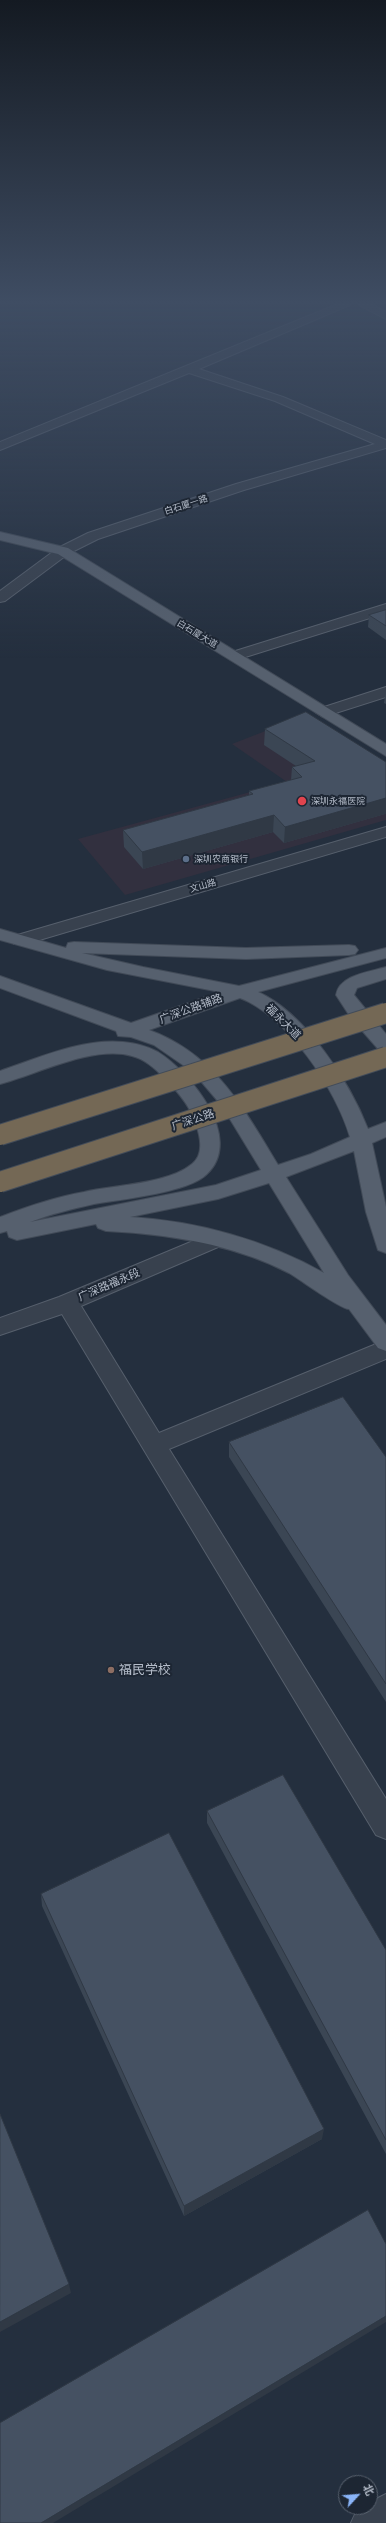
<!DOCTYPE html>
<html>
<head>
<meta charset="utf-8">
<style>
	body { margin:0 }
	#map { position:relative; width:386px; height:2523px; overflow:hidden; background:#242f3e; font-family:"Alegreya Sans","Noto Sans SC",sans-serif }
	canvas { display:block }
	.north { position:absolute; left:338px; top:2475px; width:40px; height:40px; box-sizing:border-box; background:#1d2633; border:1px solid #59626f; border-radius:50%; rotate:64deg; font-size:11px; font-weight:700; line-height:16px; text-align:center; color:#b4bcc9 }
	.north::after { content:''; display:block; margin:auto; width:14px; height:18px; background:#8ab4f8; clip-path:polygon(50% 0,100% 100%,50% 72%,0 100%) }
</style>
</head>
<body>
<div id="map">
<canvas width="386" height="2523"></canvas>
<div class="north">北</div>
</div>
<script>
const ctx = document.querySelector('canvas').getContext('2d');
ctx.lineJoin = 'round';
function paint(path, color) { ctx.fillStyle = color; ctx.fill(path, 'evenodd'); }
function trace(path, color, width, dash) { ctx.strokeStyle = color; ctx.lineWidth = width; ctx.lineCap = dash ? 'butt' : 'round'; ctx.setLineDash(dash || []); ctx.stroke(path); }
function drawText(font, color, halo, rows, align = 'center') {
  ctx.font = font + ' "Alegreya Sans","Noto Sans SC",sans-serif'; ctx.lineWidth = 4; ctx.setLineDash([]); ctx.textBaseline = 'middle'; ctx.strokeStyle = halo; ctx.fillStyle = color; for (const [text, x, y, turn = 0] of rows) {
    ctx.save(); ctx.translate(x, y); ctx.rotate((+turn || 0) * Math.PI / 180); ctx.textAlign = isNaN(turn) ? turn : align; if (halo) ctx.strokeText(text, 0, 0); ctx.fillText(text, 0, 0); ctx.restore();
  }
}
paint(new Path2D(`
	M304 716 386 767V820L125 895 78 839 287 782 232 744Z`), '#32303f');
const minor = new Path2D(`
	M335 305H350L199 369 283 397 386 440V448L244 490 98 539 68 554 5 601 0 602V591L58 548 88 533 236 484 375 444 275 401 189 373 0 450V442Z
	M359 305H373L386 312V319Z
	M386 604V613L239 659H229L227 656 229 653Z
	M386 687V697L323 717 315 712 318 709Z
	M386 827V837L26 944H14L11 940 14 936Z
	M217 1231 225 1234 228 1239 225 1244 81 1306 159 1433 386 1340V1359L169 1449 386 1799V1839L376 1835 62 1314 0 1335V1318L59 1297Z
	M386 2494V2523H351C356 2512 357 2507 370 2507V2502Z`);
const major = new Path2D(`
	M0 532 68 548 386 744V756L58 554 0 540Z
	M0 929 66 948 68 943 74 942 246 948 349 945 355 946 358 950 355 954 349 955 246 959 82 953 143 967 239 986 386 948V958L258 992C305 1013 350 1082 368 1129L386 1122V1137L372 1143 386 1207V1253L378 1250 366 1212 354 1151 286 1177 348 1275 386 1325V1351L378 1348 349 1309C340 1309 301 1280 289 1273 233 1244 168 1234 106 1231L98 1228 96 1224 17 1240 9 1237 7 1231 0 1233V1217L3 1216C29 1206 56 1197 84 1192 114 1185 168 1184 192 1164 205 1154 200 1135 195 1122 190 1106 178 1092 166 1080 157 1070 145 1059 132 1056 93 1045 38 1074 0 1084V1071C38 1058 83 1038 123 1042 135 1043 147 1046 158 1052 190 1072 245 1138 207 1174 188 1193 122 1199 94 1204 72 1209 51 1214 30 1222L216 1185 261 1170 222 1106 193 1072 154 1045 131 1037 118 1036 116 1031 0 988V976L131 1023 220 992 107 970 0 940ZM240 998C287 1016 336 1089 350 1137L311 1154 278 1165C244 1109 215 1054 149 1030ZM269 1183 324 1273C266 1240 197 1221 130 1217L218 1199Z
	M386 967V979L357 988 354 995 386 1034V1052L379 1050 351 1018 336 995C339 975 369 972 386 967Z`);
trace(minor, '#565f6c', 2);
trace(major, '#414a57', 2);
paint(minor, '#38414e');
paint(major, '#56606e');
const highwayBridge = new Path2D(`
	M0 1135 386 1013
	M0 1182 386 1057`);
trace(highwayBridge, '#434c59', 22, []);
trace(highwayBridge, '#746855', 20);
paint(new Path2D(`
	M386 610V640L368 627 369 615Z
	M386 690V704L384 703Z
	M306 712 385 814 284 843 273 832 143 869 124 847 123 830 249 795V791L291 780 292 767 296 766 264 745 265 729Z
	M229 1442 386 1457V1702L229 1457Z
	M207 1811 386 1950V2154L207 1823Z
	M41 1894 322 2139 184 2216 42 1906Z`), '#3b4654');
paint(new Path2D(`
	M386 798V814H385L284 843 285 827Z
	M274 815 273 832 143 869 142 852Z
	M324 2129 322 2139 184 2216V2206Z
	M69 2284 71 2293 0 2332V2322Z
	M386 2316V2322L53 2523H41Z`), '#303945');
const building = new Path2D(`
	M386 610V626L369 615Z
	M306 712 386 762V798L285 827 274 815 142 852 123 830 253 794 249 791 302 777 292 767 315 761 265 729Z
	M343 1397 386 1457V1684L229 1442Z
	M283 1775 386 1950V2140L207 1811Z
	M169 1833 324 2129 184 2206 41 1894Z
	M0 2114 69 2284 0 2322Z
	M368 2210 386 2244V2316L41 2523H0V2423Z`);
paint(building, '#455162');
trace(building, '#303945', 1);
const sky = ctx.createLinearGradient(0, 0, 0, 659);
sky.addColorStop(0, '#141a22');
sky.addColorStop(0.46, '#3f4d63');
sky.addColorStop(1, '#3f4d6300');
ctx.fillStyle = sky;
ctx.fillRect(0, 0, 386, 659);
for (const [x, y, r, color] of [
	[302,801,5,"#e0444e"],
	[186,859,4,"#5c6f8a"],
	[111,1670,4,"#8d6e63"]
]) { const dot = new Path2D(); dot.arc(x, y, r, 0, 2 * Math.PI); ctx.fillStyle = color; ctx.fill(dot); trace(dot, '#1d2633', 1.5); }
drawText('9px', '#b4bcc9', '#1d2633', [
	["白石厦一路",186,505,-18],
	["白石厦大道",197,634,31],
	["文山路",203,886,-16]
]);
drawText('9px', '#b4bcc9', '#1d2633', [
	["深圳永福医院",311,801],
	["深圳农商银行",194,859]
], 'left');
drawText('11px', '#b4bcc9', '#1d2633', [
	["广深公路辅路",191,1009,-20],
	["福永大道",283,1022,45],
	["广深公路",193,1120,-18],
	["广深路福永段",109,1285,-23]
]);
drawText('13px', '#b4bcc9', '#1d2633', [
	["福民学校",119,1670]
], 'left');
</script>
</body>
</html>
